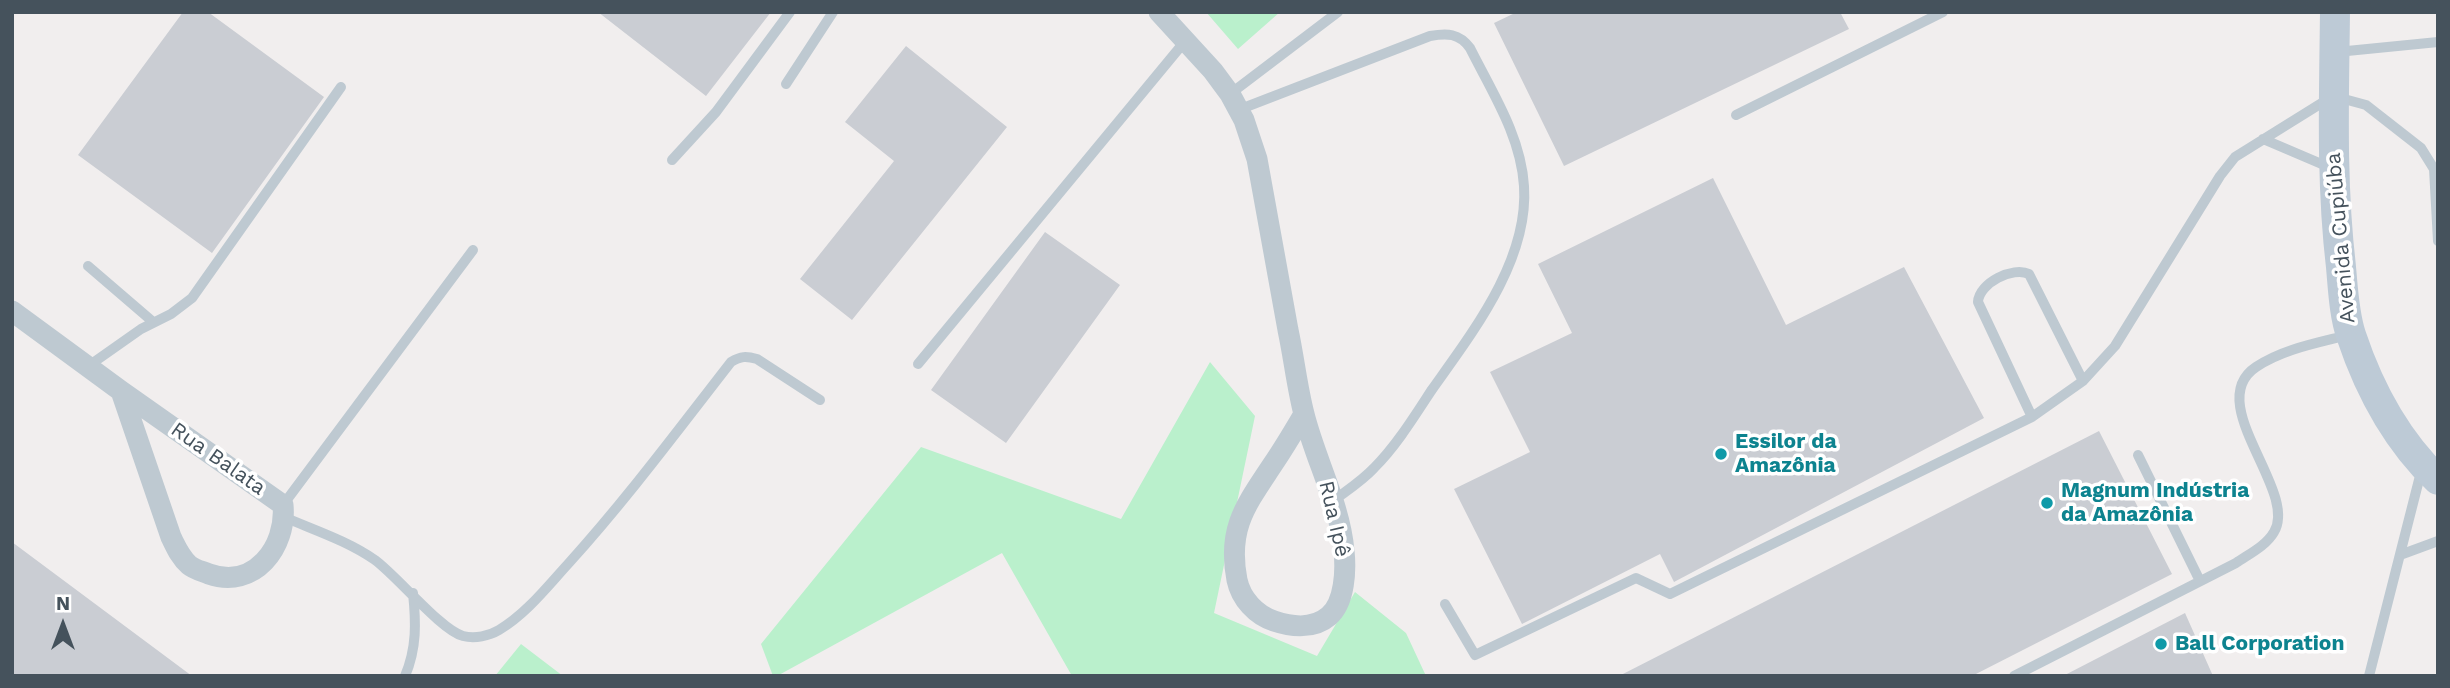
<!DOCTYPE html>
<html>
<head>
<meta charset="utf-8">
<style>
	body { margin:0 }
	#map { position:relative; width:2450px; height:688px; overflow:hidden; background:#f1eeee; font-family:"Work Sans",sans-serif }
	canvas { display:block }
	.frame { position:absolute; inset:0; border:14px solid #45525c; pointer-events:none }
	.north { position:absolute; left:28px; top:590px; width:70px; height:70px; -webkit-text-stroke:5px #fff; paint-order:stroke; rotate:0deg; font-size:19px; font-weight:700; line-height:28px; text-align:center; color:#45525c }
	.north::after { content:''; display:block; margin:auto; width:24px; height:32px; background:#45525c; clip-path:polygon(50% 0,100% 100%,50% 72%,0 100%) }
</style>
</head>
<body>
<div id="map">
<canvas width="2450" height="688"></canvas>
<div class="frame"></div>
<div class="north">N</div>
</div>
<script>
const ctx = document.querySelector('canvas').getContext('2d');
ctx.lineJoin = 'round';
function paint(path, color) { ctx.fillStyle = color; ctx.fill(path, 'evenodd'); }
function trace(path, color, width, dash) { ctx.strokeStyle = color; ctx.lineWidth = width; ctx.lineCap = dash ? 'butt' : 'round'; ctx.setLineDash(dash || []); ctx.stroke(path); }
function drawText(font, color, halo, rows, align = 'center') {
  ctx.font = font + ' "Work Sans",sans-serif'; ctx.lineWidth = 7; ctx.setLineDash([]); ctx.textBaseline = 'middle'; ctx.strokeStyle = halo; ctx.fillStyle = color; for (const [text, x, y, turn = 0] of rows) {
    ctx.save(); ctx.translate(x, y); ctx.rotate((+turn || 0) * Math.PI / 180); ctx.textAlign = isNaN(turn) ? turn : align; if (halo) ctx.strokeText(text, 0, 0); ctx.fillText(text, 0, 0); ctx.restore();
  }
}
paint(new Path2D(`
	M1206 12H1280L1238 49Z
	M1210 362 1255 416 1214 613 1317 656 1355 592 1406 633 1426 676H1072L1002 553 777 676H773L761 644 921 447 1121 519Z
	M521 644 563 676H495Z`), '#baf0cc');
paint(new Path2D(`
	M183 12H208L324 97 212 253 78 155Z
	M598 12H771L706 96Z
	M1517 12H1840L1849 29 1564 166 1494 23Z
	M906 46 1007 127 852 320 800 279 894 161 845 122Z
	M1713 178 1786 325 1904 267 1984 418 1674 582 1660 554 1522 624 1454 489 1530 452 1490 372 1572 333 1538 264Z
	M1045 232 1120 285 1006 443 931 390Z
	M2099 431 2172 574 1972 676H1619Z
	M12 542 192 676H12Z
	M2185 613 2213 676H2063Z`), '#cacdd3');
trace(new Path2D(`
	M2337 52 2438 42
	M786 84 833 12
	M1230 94 1338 12
	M1238 110 1430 36C1447 33 1459 33 1470 48 1492 92 1521 136 1524 186 1529 261 1472 333 1431 391 1414 417 1396 446 1374 468 1362 481 1346 491 1333 501
	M1736 115 1943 12
	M2263 139 2331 168
	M672 160 716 112 790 12
	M88 266 152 321
	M918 364 1186 40
	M87 367 141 329 171 314 192 298 341 87
	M2032 417 1978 302C1979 283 2013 266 2029 274L2083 381
	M2138 455 2200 581
	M283 505 473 250
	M284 517C314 530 348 541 375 560 398 577 441 630 463 636 475 639 489 636 499 630 526 614 547 587 568 564 626 500 678 430 731 362 741 356 746 356 757 359L820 400
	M2400 555 2438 541
	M1445 604 1475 655 1636 578 1670 594 2032 417 2083 381 2115 346 2220 176 2235 157 2333 96 2366 105 2421 148 2434 169 2438 241
	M405 676C417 648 416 622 413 593
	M2014 676 2236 563C2249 554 2266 546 2274 532 2299 491 2202 403 2256 367 2283 349 2317 343 2348 335
	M2369 676 2422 468`), '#bec9d1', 10);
trace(new Path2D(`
	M1159 12 1213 71 1230 94 1244 120 1257 159C1267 216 1278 273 1288 330 1294 358 1297 387 1304 414 1315 459 1340 504 1344 551 1346 570 1345 602 1329 616 1314 629 1292 627 1274 621 1256 615 1241 599 1237 580 1227 528 1246 505 1273 464 1284 448 1294 431 1304 414
	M12 311 121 391 283 505C287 547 254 590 209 574 202 571 195 570 189 565 180 557 176 547 171 537L121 391`), '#bec9d1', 21);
trace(new Path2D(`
	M2335 12C2334 98 2331 182 2341 267 2343 289 2344 314 2351 335 2369 389 2397 441 2438 480`), '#bdcad6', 30);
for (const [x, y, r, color] of [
	[1721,454,7,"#0f9aa8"],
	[2047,503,7,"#0f9aa8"],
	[2161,644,7,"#0f9aa8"]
]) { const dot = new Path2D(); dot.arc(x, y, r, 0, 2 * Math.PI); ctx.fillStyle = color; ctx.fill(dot); trace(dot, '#fff', 2.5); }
drawText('21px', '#45525c', '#fff', [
	["Avenida Cupiúba",2341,238,-95],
	["Rua Balata",218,459,35],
	["Rua Ipê",1334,519,77]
]);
drawText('bold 21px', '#0d838f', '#fff', [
	["Essilor da",1735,442],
	["Amazônia",1735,466],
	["Magnum Indústria",2061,491],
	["da Amazônia",2061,515],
	["Ball Corporation",2175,644]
], 'left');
</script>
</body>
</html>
